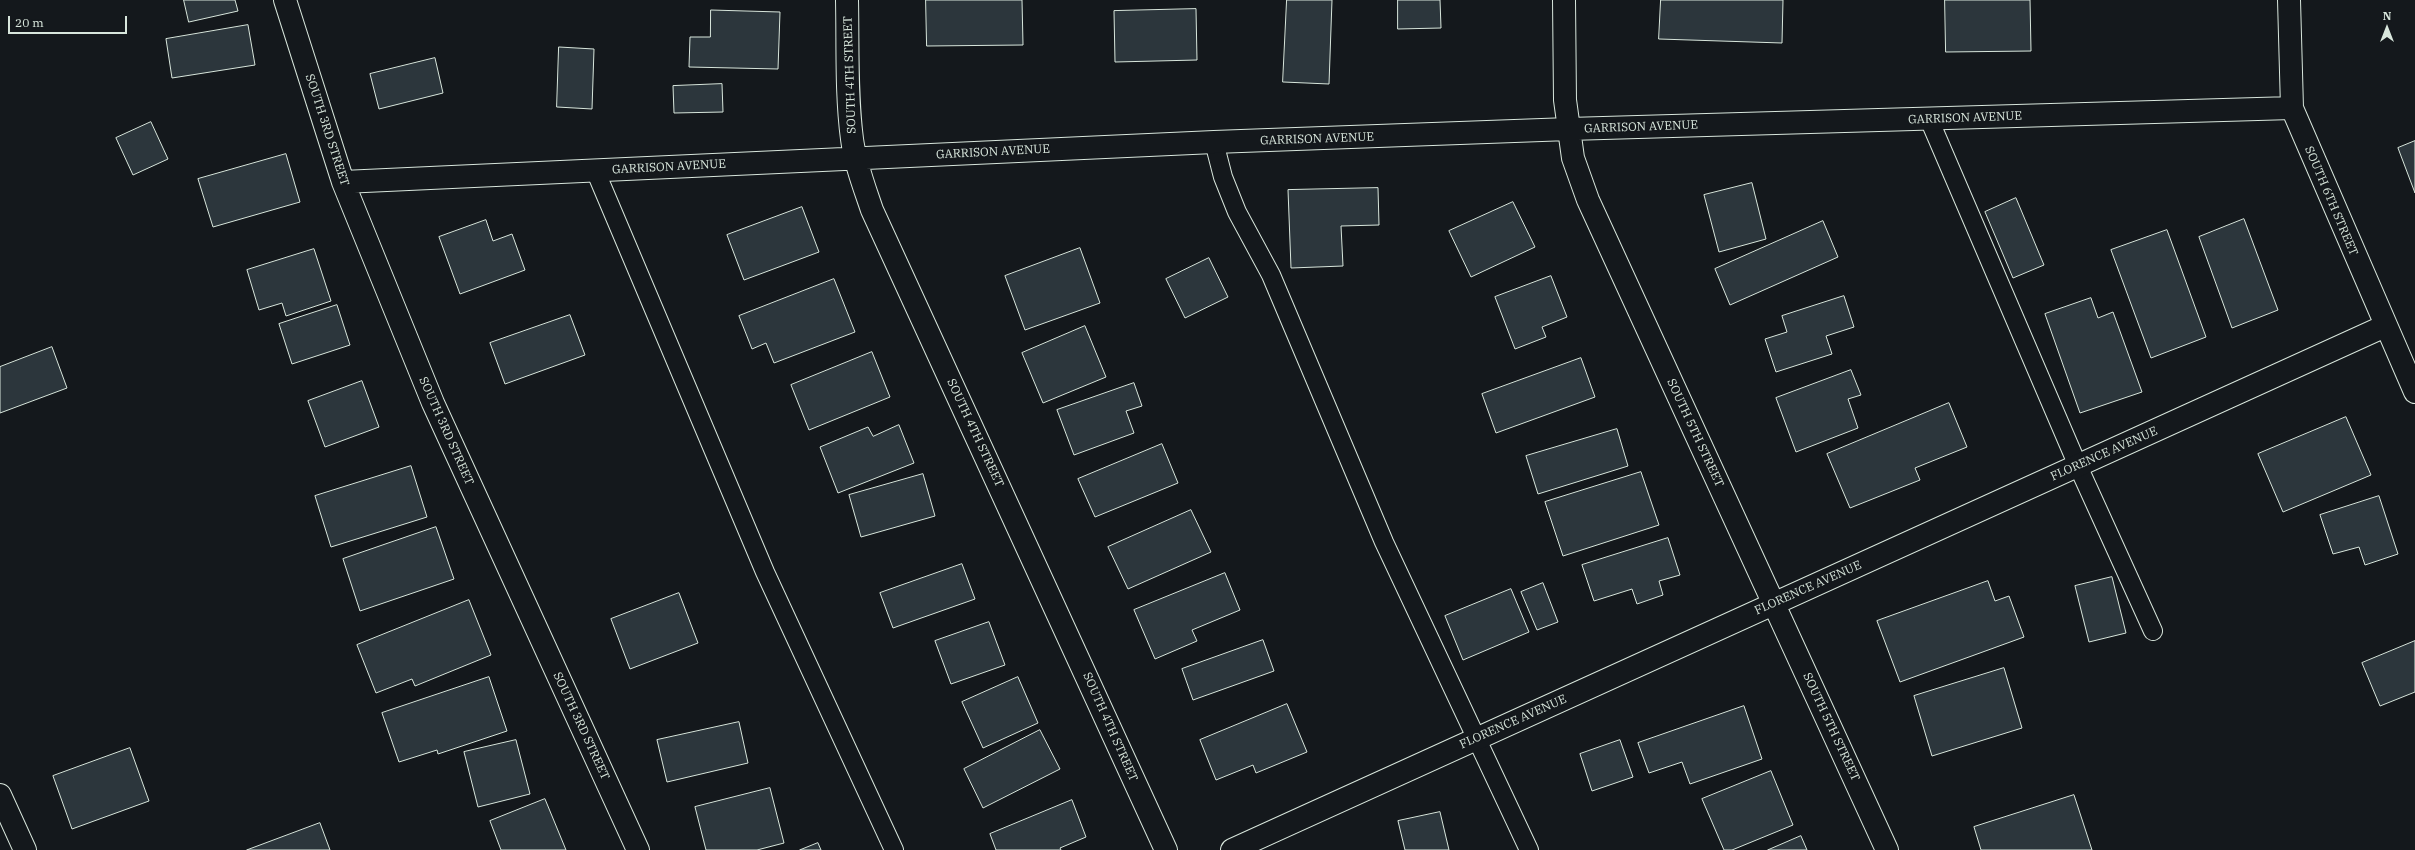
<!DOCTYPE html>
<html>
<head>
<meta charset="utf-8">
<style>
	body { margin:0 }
	#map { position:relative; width:2415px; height:850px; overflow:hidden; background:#14181c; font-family:"IBM Plex Serif",serif }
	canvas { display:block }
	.north { position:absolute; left:2367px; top:8px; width:40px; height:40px; -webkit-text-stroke:3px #14181c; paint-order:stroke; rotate:0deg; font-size:11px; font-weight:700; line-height:16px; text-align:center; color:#d8e6dc }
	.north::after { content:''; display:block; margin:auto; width:14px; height:18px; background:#d8e6dc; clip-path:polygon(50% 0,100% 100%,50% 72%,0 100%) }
	.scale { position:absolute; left:8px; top:16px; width:119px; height:18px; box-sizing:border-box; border:2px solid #d8e6dc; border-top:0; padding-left:5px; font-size:12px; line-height:14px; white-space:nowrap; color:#d8e6dc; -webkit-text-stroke:3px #14181c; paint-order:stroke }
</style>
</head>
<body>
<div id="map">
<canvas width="2415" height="850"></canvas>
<div class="north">N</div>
<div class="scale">20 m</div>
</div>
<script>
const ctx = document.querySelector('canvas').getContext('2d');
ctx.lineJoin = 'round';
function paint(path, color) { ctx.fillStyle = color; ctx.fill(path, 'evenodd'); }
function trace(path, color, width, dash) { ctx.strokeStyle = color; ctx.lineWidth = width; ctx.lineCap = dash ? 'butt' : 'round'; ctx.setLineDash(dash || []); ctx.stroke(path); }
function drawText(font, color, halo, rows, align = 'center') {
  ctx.font = font + ' "IBM Plex Serif",serif'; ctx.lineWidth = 3; ctx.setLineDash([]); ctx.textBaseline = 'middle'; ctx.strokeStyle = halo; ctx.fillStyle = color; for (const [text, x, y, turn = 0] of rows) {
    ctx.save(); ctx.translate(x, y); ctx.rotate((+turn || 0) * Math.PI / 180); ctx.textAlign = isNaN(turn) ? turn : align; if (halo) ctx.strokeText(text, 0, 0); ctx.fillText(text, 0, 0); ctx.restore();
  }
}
const building = new Path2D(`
	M184 0H235L238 11 189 22Z
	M926 0H1022L1023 45 927 46Z
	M1287 0H1332L1329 84 1283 82Z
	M1398 0H1440L1441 28 1398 29Z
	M1661 0H1783L1782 43 1659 39Z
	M1945 0H2030L2031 51 1946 52Z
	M1196 9 1197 60 1115 62 1114 11Z
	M711 10 780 12 778 69 689 67 690 37H710Z
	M248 25 255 65 172 78 166 39Z
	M559 47 594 49 592 109 557 107Z
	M435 58 443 93 379 109 370 74Z
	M722 84 723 112 674 113 673 86Z
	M151 122 168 159 133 175 116 138Z
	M2415 141V193L2398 148Z
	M286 154 300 202 213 227 198 179Z
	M1752 183 1766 239 1719 252 1704 195Z
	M1378 188 1379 225 1341 226 1343 266 1291 268 1288 190Z
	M2016 198 2044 265 2013 278 1985 212Z
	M1513 202 1535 247 1471 277 1449 231Z
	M802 207 819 252 744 280 727 235Z
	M2244 219 2278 310 2232 328 2199 237Z
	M486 220 493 241 512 234 525 270 460 294 439 237Z
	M1823 221 1838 257 1730 305 1715 269Z
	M2167 230 2206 337 2151 358 2111 250Z
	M1080 248 1100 303 1025 330 1005 276Z
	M314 249 331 301 286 316 282 303 259 310 247 270Z
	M1209 258 1228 297 1185 318 1166 279Z
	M1551 276 1567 317 1542 327 1546 337 1515 349 1495 297Z
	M834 279 855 332 774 363 766 343 752 349 739 316Z
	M1844 296 1854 327 1826 336 1832 354 1776 372 1765 339 1787 332 1782 316Z
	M2091 298 2098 318 2113 312 2142 392 2080 413 2045 314Z
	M337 305 350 345 292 364 279 324Z
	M570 315 585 355 505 384 490 343Z
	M1085 326 1106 377 1043 403 1022 353Z
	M52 347 67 388 0 413V367Z
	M872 352 890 397 809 430 791 385Z
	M1581 358 1595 397 1496 433 1482 394Z
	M1851 370 1861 395 1848 399 1858 428 1796 452 1776 398Z
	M362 381 379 427 325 447 308 401Z
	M1134 383 1142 406 1126 411 1134 433 1074 455 1057 410Z
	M1949 403 1967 447 1915 468 1920 480 1850 508 1827 454Z
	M2346 417 2371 475 2283 512 2258 454Z
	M899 425 914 463 838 493 820 447 868 427 873 436Z
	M1617 429 1628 466 1538 494 1526 456Z
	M1162 444 1178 483 1095 517 1078 479Z
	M411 466 427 517 331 547 315 496Z
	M1641 472 1659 525 1563 556 1545 502Z
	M923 474 935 516 861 537 849 495Z
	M2379 496 2398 554 2365 565 2359 547 2333 554 2320 515Z
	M1191 510 1211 552 1128 589 1108 547Z
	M436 527 454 579 360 611 343 559Z
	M1668 538 1680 575 1659 581 1663 595 1637 604 1632 589 1594 601 1582 565Z
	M962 564 975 599 893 628 880 593Z
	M1225 573 1240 610 1192 630 1197 641 1155 659 1134 610Z
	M2112 577 2126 633 2089 642 2075 586Z
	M1988 581 1995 601 2009 596 2024 637 1900 682 1877 621Z
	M1543 583 1558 622 1537 630 1521 592Z
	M1511 589 1529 632 1463 660 1445 616Z
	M679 593 698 643 630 669 611 619Z
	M469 600 491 655 415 686 412 679 376 693 357 645Z
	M989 622 1005 665 951 684 935 641Z
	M1263 640 1274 671 1193 700 1182 669Z
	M2415 641V692L2380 706 2362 663Z
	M2004 668 2022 728 1932 756 1914 696Z
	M489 677 507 731 438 754 437 750 399 762 382 713Z
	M1018 677 1038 723 983 748 962 702Z
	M1287 704 1307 752 1256 773 1253 765 1216 780 1200 740Z
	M1744 706 1762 759 1690 784 1682 762 1649 773 1638 743Z
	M739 722 748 763 667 782 657 740Z
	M1040 730 1060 769 983 808 964 769Z
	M516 740 530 794 478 807 464 752Z
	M1620 740 1633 777 1592 791 1580 754Z
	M130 748 149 801 72 829 53 776Z
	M1771 771 1793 825 1732 850H1724L1702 799Z
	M770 788 784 843 757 850H706L695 807Z
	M2074 795 2092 850H1981L1974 827Z
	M545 799 566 850H501L490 821Z
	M1072 800 1086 837 1060 848 1061 850H996L990 834Z
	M1440 812 1449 850H1405L1398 821Z
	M320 823 330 850H247Z
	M1801 836 1807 850H1768Z
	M818 843 821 850H800Z`);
paint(building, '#2c363c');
trace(building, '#d8e6dc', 1);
const lane = new Path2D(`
	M1929 119 2078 466 2153 631
	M1214 142 1223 177 1237 212 1271 275 1384 542 1529 850
	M595 170 765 572 894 850`);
const street = new Path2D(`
	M285 0 343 182 433 403 638 850
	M847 0C848 46 846 93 852 139 855 163 864 186 872 210L1166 850
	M1564 0 1565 100 1573 158 1588 200 1887 850
	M2289 0 2292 108 2415 392
	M343 182 1214 142 1569 129 2292 108
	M1232 850 2385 326`);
const primary = new Path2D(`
	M0 795 25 850`);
trace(lane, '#d8e6dc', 20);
trace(street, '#d8e6dc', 24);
trace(primary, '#d8e6dc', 24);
trace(lane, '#14181c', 18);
trace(street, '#14181c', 22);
trace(primary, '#14181c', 22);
drawText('12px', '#d8e6dc', '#14181c', [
	["SOUTH 4TH STREET",850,75,-92],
	["GARRISON AVENUE",1965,118,-2],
	["GARRISON AVENUE",1641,127,-2],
	["SOUTH 3RD STREET",327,130,72],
	["GARRISON AVENUE",1317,139,-2],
	["GARRISON AVENUE",993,152,-3],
	["GARRISON AVENUE",669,167,-3],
	["SOUTH 6TH STREET",2331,201,67],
	["SOUTH 3RD STREET",446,431,66],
	["SOUTH 4TH STREET",975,433,65],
	["SOUTH 5TH STREET",1695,433,65],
	["FLORENCE AVENUE",2104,454,-24],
	["FLORENCE AVENUE",1808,588,-24],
	["FLORENCE AVENUE",1513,722,-24],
	["SOUTH 3RD STREET",581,726,65],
	["SOUTH 4TH STREET",1110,727,66],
	["SOUTH 5TH STREET",1831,727,65]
]);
</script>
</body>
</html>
